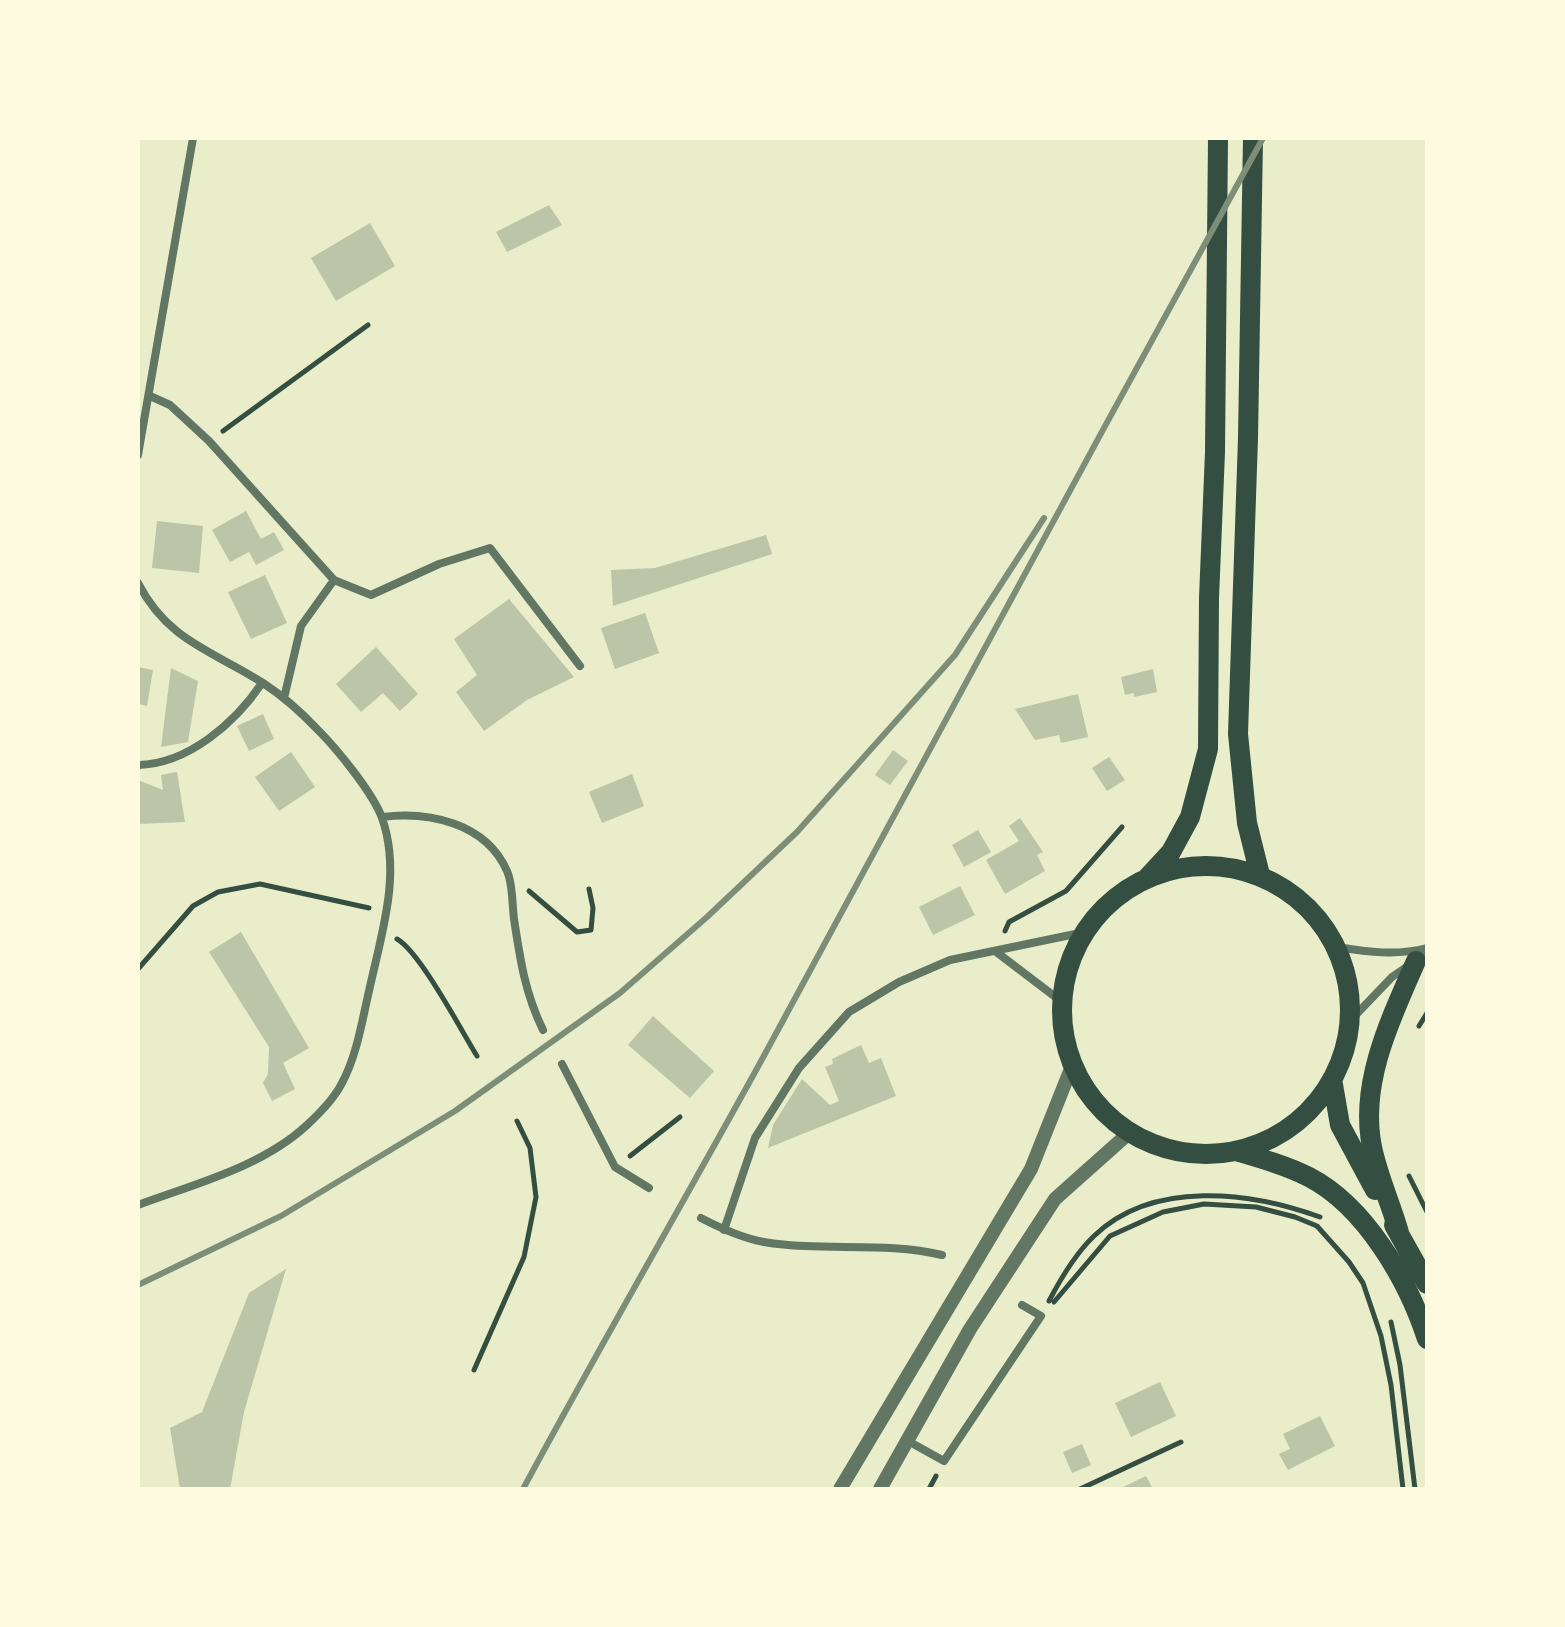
<!DOCTYPE html>
<html>
<head>
<meta charset="utf-8">
<style>
	body { margin:0 }
	#map { position:relative; width:1565px; height:1627px; overflow:hidden; background:#e9edc9; font-family:Poppins,sans-serif }
	canvas { display:block }
	.frame { position:absolute; inset:0; border:140px solid #fefae0; pointer-events:none }
</style>
</head>
<body>
<div id="map">
<canvas width="1565" height="1627"></canvas>
<div class="frame"></div>
</div>
<script>
const ctx = document.querySelector('canvas').getContext('2d');
ctx.lineJoin = 'round';
function paint(path, color) { ctx.fillStyle = color; ctx.fill(path, 'evenodd'); }
function trace(path, color, width, dash) { ctx.strokeStyle = color; ctx.lineWidth = width; ctx.lineCap = dash ? 'butt' : 'round'; ctx.setLineDash(dash || []); ctx.stroke(path); }
paint(new Path2D(`
	M549 205 562 225 507 252 496 232Z
	M370 223 395 266 336 301 311 258Z
	M246 511 261 539 274 532 284 550 256 565 249 552 230 562 212 530Z
	M157 521 203 526 199 573 152 568Z
	M766 535 772 554 613 606 611 570 655 568Z
	M265 575 287 623 251 639 228 592Z
	M509 599 574 677 527 700 484 731 456 692 477 675 454 639Z
	M645 613 659 653 615 669 601 628Z
	M376 647 418 694 400 711 383 693 361 712 336 684Z
	M138 667 153 670 147 706 138 704Z
	M171 668 198 681 188 742 161 747Z
	M1153 669 1157 692 1134 697V693L1125 695 1121 677Z
	M1078 694 1088 737 1061 743 1059 735 1035 740 1015 709Z
	M263 714 274 739 249 751 237 726Z
	M893 750 908 761 890 785 875 775Z
	M291 752 315 787 279 811 255 777Z
	M1109 757 1125 780 1107 791 1092 768Z
	M177 772 185 822 138 824V780L163 790 161 775Z
	M632 774 644 806 602 823 589 792Z
	M1020 818 1043 852 1037 855 1045 871 1005 894 986 860 1019 841 1009 826Z
	M978 830 991 852 964 867 952 845Z
	M960 886 975 915 933 935 919 907Z
	M241 932 309 1048 283 1063 295 1089 272 1101 263 1083 268 1074 269 1047 209 952Z
	M653 1016 714 1071 690 1098 628 1045Z
	M861 1045 869 1063 881 1058 896 1096 768 1148 773 1125 802 1079 830 1105 839 1101 825 1067 833 1064 832 1059Z
	M286 1269 244 1412 230 1489H180L170 1428 202 1412 249 1293Z
	M1160 1382 1176 1416 1131 1437 1115 1403Z
	M1320 1416 1335 1446 1288 1470 1279 1454 1290 1449 1283 1434Z
	M1082 1444 1091 1465 1072 1473 1063 1452Z
	M1146 1476 1153 1489H1119Z`), '#bcc5a7');
trace(new Path2D(`
	M223 431 368 325
	M529 891 577 932 591 930 593 908 589 889
	M1005 931 1009 922 1066 891 1122 827
	M397 939C420 952 461 1030 477 1056
	M138 969 193 906 218 892 260 884 369 908
	M1419 1026 1427 1013
	M630 1156 680 1117
	M1409 1176 1427 1212
	M1049 1301C1061 1278 1075 1254 1094 1236 1153 1179 1251 1192 1320 1217
	M1054 1302 1110 1236 1163 1212 1204 1204 1256 1207 1295 1217 1317 1226 1349 1262 1363 1283 1381 1336 1391 1385 1403 1489
	M1391 1322 1400 1365 1415 1489
	M474 1370 524 1257 536 1197 530 1148 517 1121
	M929 1489 936 1476
	M1080 1489 1181 1442`), '#344e41', 5);
trace(new Path2D(`
	M150 396 170 405 209 441 334 580 301 626 284 698
	M138 455 193 138
	M334 580 371 595 439 564 490 548 580 666
	M138 583C168 641 211 650 263 683 283 696 301 712 318 730 337 749 373 793 382 818 402 874 381 935 369 991 362 1021 357 1055 342 1083 334 1099 320 1113 307 1125 262 1167 194 1184 138 1205
	M138 765C188 764 235 723 262 683
	M382 817C429 811 486 823 507 871 513 884 512 904 514 919 520 959 525 993 543 1030
	M1337 947C1368 952 1396 956 1427 948
	M995 951 1062 1002
	M1348 1023 1392 977 1427 953
	M562 1064 615 1167 649 1188
	M701 1218C720 1228 742 1238 764 1242 823 1252 884 1241 942 1255
	M724 1230 755 1138 799 1068 849 1012 899 982 950 960 1085 932
	M908 1441 944 1461 1041 1316 1022 1305`), '#617663', 8);
trace(new Path2D(`
	M840 1489 1031 1169 1072 1066
	M880 1489 970 1329 1055 1199 1129 1133`), '#617663', 14);
trace(new Path2D(`
	M1253 138 1248 438 1238 734 1247 823 1260 875
	M1062 1010a144 144 0 1 1 288 0a144 144 0 1 1-288 0Z
	M1147 878 1171 852 1190 817 1208 749 1209 598 1215 452 1218 138
	M1332 1079 1340 1125 1375 1190
	M1239 1152C1263 1159 1287 1166 1309 1177 1365 1206 1408 1280 1427 1339
	M1394 1225 1427 1284
	M1400 1236C1392 1206 1378 1177 1372 1147 1359 1083 1391 1018 1416 961`), '#344e41', 20);
trace(new Path2D(`
	M138 1285 281 1216 455 1111 620 993 707 917 797 832 955 655 1044 518
	M523 1489C600 1346 682 1205 760 1063 928 754 1093 445 1263 138`), '#7c8e77', 6);
</script>
</body>
</html>
